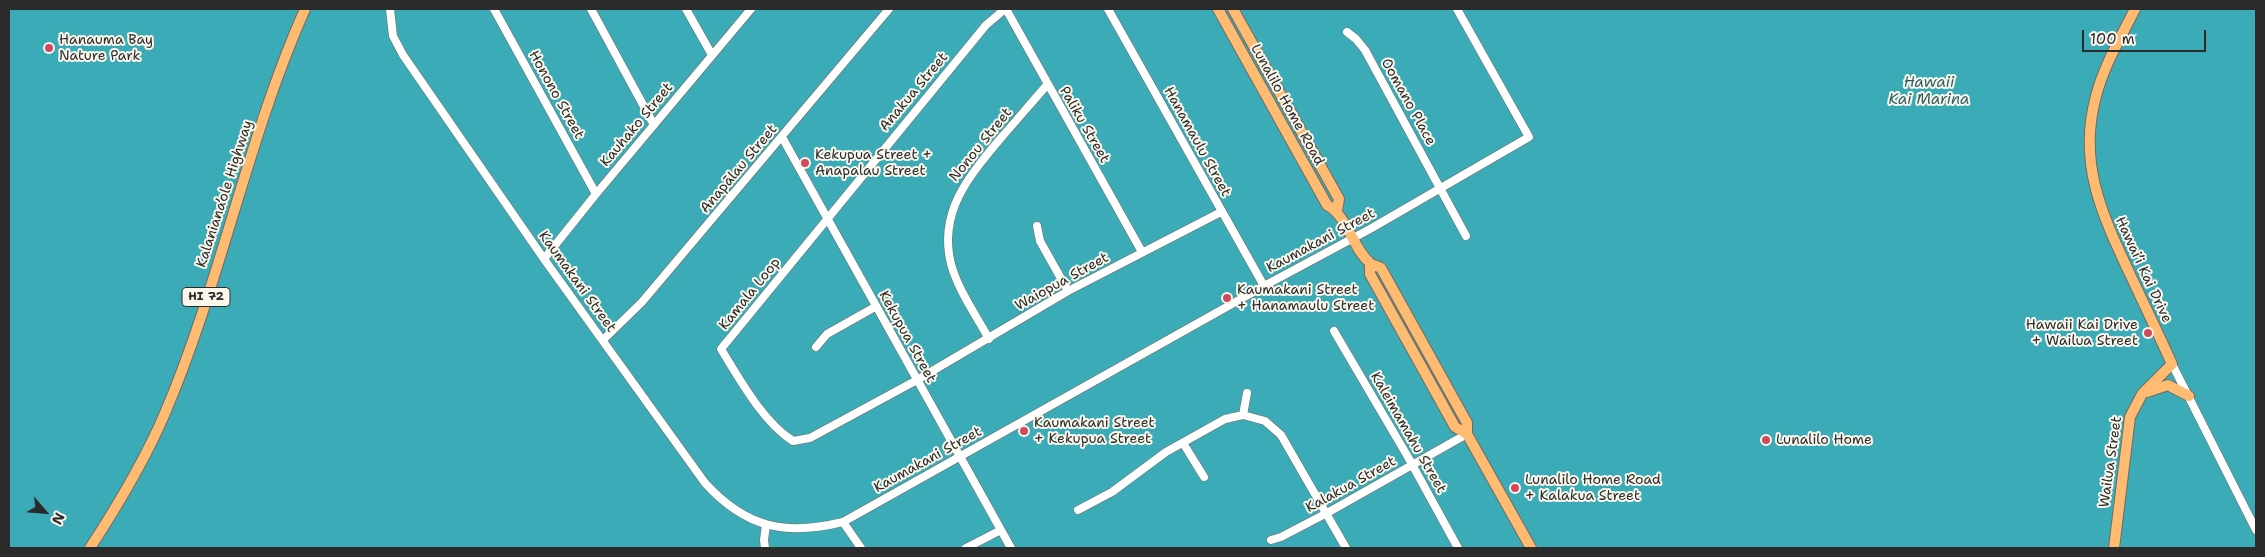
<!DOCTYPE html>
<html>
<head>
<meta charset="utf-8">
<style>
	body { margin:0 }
	#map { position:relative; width:2265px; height:557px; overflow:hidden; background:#f2e3c7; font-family:"Shantell Sans",sans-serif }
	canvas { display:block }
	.frame { position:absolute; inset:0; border:10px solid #2b2b2b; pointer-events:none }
	.north { position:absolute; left:20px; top:487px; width:50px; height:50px; -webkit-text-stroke:4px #fbf7ec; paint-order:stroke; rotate:117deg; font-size:14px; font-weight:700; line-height:20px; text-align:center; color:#2b2b2b }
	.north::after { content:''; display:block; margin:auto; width:18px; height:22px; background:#2b2b2b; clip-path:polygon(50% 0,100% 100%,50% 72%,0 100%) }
	.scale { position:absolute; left:2082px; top:30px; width:124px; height:22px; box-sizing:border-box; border:2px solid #2b2b2b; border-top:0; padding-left:6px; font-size:15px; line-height:18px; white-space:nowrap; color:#2b2b2b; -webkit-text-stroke:4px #fbf7ec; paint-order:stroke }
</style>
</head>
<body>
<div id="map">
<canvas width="2265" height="557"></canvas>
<div class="frame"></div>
<div class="north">N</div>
<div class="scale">100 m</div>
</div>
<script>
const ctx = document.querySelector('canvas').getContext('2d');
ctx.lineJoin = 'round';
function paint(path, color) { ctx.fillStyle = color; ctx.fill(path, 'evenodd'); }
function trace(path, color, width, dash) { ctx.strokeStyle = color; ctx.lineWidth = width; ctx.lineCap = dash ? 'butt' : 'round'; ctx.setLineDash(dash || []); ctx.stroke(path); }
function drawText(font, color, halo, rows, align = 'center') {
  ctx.font = font + ' "Shantell Sans",sans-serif'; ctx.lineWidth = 4; ctx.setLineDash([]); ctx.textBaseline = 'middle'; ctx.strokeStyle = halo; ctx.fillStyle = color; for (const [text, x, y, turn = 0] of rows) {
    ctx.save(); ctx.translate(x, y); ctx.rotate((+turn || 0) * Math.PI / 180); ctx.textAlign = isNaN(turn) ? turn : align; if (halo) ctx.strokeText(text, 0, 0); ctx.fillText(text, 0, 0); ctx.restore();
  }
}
paint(new Path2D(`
	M9 9H2256V548H9Z`), '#3bacb7');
const minor = new Path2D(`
	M390 9 393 36 403 55 544 259 705 483C746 528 785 536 843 522L1264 286 1370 229 1529 137 1457 9
	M494 9 596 194
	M591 9 654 125
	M686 9 712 55
	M1005 9 986 25 721 349C740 380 763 422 793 441L810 438 917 380 1068 291 1221 212
	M1006 9 1142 252
	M1108 9 1264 286
	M1347 32 1356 39 1365 50 1466 236
	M782 137 1011 548
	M1037 226 1040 241 1068 291
	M544 259 596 194 751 9
	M1334 331 1408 457 1458 548
	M989 339C976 315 958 290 951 264 938 212 969 176 1000 139 1016 121 1031 103 1047 85
	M603 340 642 302 889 9
	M816 347 827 334 875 307
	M2172 364 2256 530
	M1243 415 1247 393
	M1183 443 1204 477
	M1078 510 1112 492 1166 452 1225 419 1243 415 1265 421 1281 435 1346 548
	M843 522 861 548
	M1271 540 1281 537 1327 513 1467 434
	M765 548 764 540 766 525
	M966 548 1001 530`);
const major = new Path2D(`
	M1218 9 1327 205C1348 216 1352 248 1370 263 1372 265 1378 266 1381 268L1467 423V434
	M1233 9 1339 199 1337 210
	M1370 263V274L1455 427 1467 434 1531 548
	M2147 392 2168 385 2189 396
	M90 548C118 505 145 460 165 413 221 282 247 139 305 9
	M2114 548 2130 417 2142 394 2172 364C2158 333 2143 302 2128 270 2101 212 2078 162 2096 96 2104 65 2121 37 2135 9`);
trace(minor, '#716b62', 9);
trace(major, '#716b62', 12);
trace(minor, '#fff', 8);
trace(major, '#ffbb71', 10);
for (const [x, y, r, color] of [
	[49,48,5,"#d1495b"],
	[805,163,5,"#d1495b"],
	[1227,298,5,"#d1495b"],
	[2148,333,5,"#d1495b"],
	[1024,431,5,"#d1495b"],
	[1766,440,5,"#d1495b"],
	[1515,488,5,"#d1495b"]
]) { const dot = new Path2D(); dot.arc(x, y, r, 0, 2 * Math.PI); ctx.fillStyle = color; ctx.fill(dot); trace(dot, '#fbf7ec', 2); }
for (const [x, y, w] of [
	[206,297,48]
]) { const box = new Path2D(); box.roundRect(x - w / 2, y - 9.5, w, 19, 4); ctx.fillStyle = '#fbf7ec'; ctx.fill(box); trace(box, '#2b2b2b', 1); }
drawText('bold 12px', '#2b2b2b', null, [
	["HI 72",206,297]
]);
drawText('14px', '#2b2b2b', '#fbf7ec', [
	["Hanauma Bay",59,40],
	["Nature Park",59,56],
	["Kekupua Street +",815,155],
	["Anapalau Street",815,171],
	["Kaumakani Street",1237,290],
	["+ Hanamaulu Street",1237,306],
	["Hawaii Kai Drive",2138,325,"right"],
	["+ Wailua Street",2138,341,"right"],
	["Kaumakani Street",1034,423],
	["+ Kekupua Street",1034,439],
	["Lunalilo Home",1776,440],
	["Lunalilo Home Road",1525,480],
	["+ Kalakua Street",1525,496]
], 'left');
drawText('14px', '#2b2b2b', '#fbf7ec', [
	["Anakua Street",914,92,-50],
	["Honono Street",556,95,61],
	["Oomano Place",1408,102,61],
	["Lunalilo Home Road",1287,105,61],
	["Kauhako Street",637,125,-50],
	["Paliku Street",1084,125,60],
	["Hanamaulu Street",1197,142,61],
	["Nonou Street",981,145,-51],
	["Anapālau Street",739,169,-50],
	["Kalaniana’ole Highway",225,194,-72],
	["Kaumakani Street",1321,241,-28],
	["Hawai’i Kai Drive",2143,270,65],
	["Kaumakani Street",577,282,54],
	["Waiopua Street",1062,282,-29],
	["Kamala Loop",750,294,-51],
	["Kekupua Street",907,337,61],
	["Kaleimamahu Street",1408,433,60],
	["Kaumakani Street",928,460,-29],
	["Wailua Street",2111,462,-82],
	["Kalakua Street",1351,485,-29]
]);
drawText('italic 15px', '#315f63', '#fbf7ec', [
	["Hawaii",1929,83],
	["Kai Marina",1929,100]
]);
</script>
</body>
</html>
